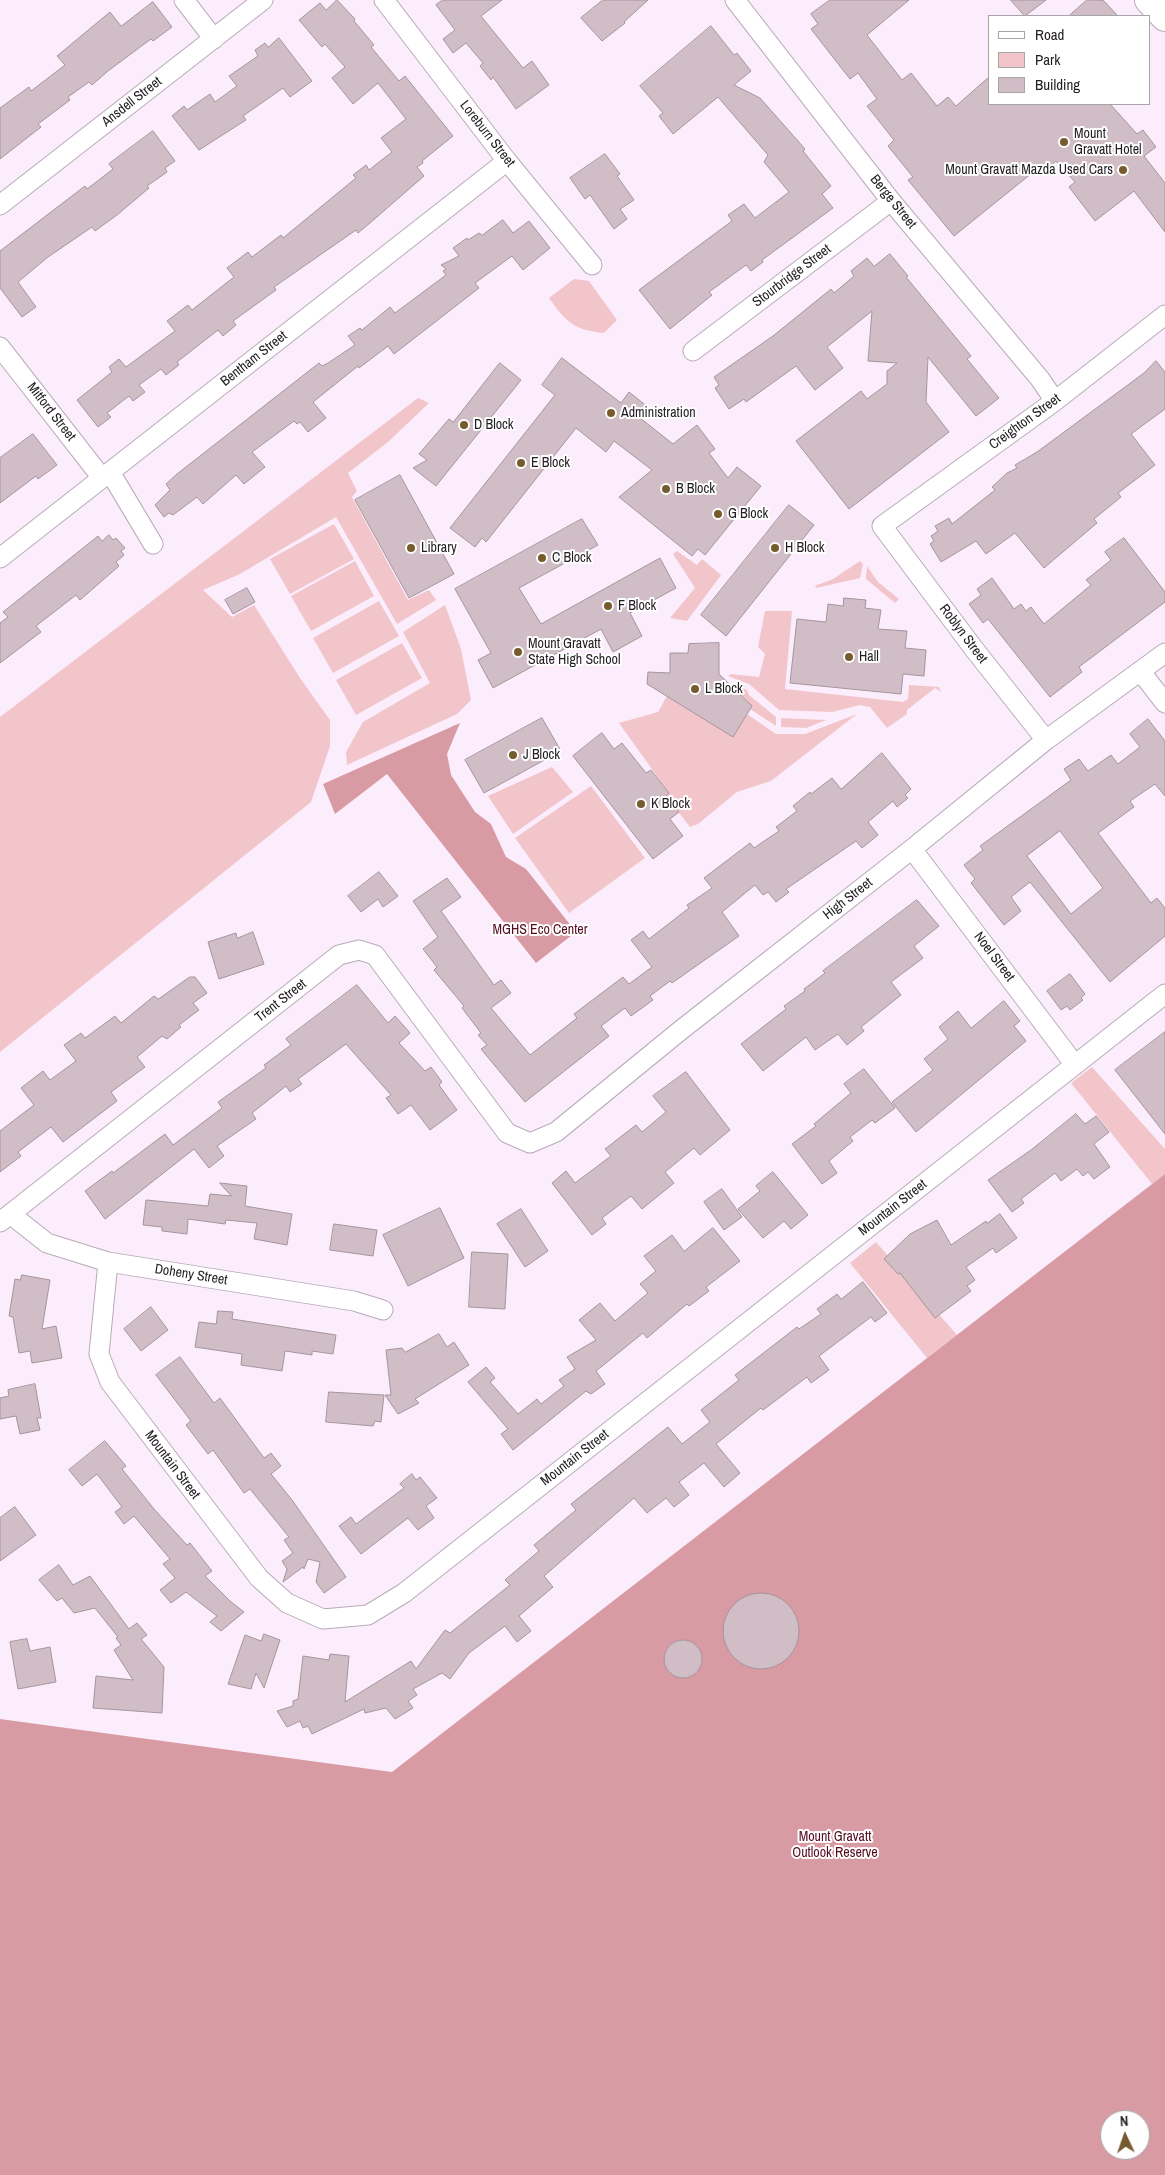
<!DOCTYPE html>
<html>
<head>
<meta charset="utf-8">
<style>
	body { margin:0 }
	#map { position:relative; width:1165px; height:2175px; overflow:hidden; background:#fbedfc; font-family:"Archivo Narrow",sans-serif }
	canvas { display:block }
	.legend { position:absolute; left:988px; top:15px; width:162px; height:90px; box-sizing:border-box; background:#fff; border:1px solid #a7a5a7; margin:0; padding:6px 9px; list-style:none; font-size:15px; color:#221d22 }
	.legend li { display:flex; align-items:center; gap:10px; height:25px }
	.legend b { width:25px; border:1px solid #a7a5a7 }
	.north { position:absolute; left:1100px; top:2110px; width:50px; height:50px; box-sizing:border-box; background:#fff; border:1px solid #a7a5a7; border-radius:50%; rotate:357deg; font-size:14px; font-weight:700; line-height:20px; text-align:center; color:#221d22 }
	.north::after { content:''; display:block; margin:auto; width:18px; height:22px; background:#755b2d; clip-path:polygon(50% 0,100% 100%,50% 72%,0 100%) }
</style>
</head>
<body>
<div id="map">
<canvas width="1165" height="2175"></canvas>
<ul class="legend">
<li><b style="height:6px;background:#fff"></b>Road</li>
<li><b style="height:14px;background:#f2c5ca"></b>Park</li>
<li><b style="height:14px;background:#d0bdc6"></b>Building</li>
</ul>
<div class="north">N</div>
</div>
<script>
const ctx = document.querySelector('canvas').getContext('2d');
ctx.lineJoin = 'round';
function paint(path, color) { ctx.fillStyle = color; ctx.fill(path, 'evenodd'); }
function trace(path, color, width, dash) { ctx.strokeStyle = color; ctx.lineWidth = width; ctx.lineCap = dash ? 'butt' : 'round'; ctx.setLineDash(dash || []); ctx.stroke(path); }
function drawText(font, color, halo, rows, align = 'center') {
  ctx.font = font + ' "Archivo Narrow",sans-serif'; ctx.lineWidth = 4; ctx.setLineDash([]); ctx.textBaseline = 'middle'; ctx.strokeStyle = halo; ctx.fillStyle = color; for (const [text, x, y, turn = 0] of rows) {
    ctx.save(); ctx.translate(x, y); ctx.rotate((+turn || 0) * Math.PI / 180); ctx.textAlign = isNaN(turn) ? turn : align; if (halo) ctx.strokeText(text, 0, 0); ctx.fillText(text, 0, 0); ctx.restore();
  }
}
paint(new Path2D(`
	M574 279 589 281 617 320 604 333C574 330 566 322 549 298Z
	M418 398 429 403 388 442 348 473 357 491 352 497 408 600 429 590 436 600 397 624 336 517 240 574 203 590 232 617 254 605 300 678 330 720V746L311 802 0 1052V717Z
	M334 524 354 559 290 594 270 559Z
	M677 551 697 565 702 559 721 575 687 621 670 618 695 588 673 554Z
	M355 561 374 596 311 631 291 596Z
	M860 561 863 564 860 578 816 588 815 586 833 579Z
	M867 566 878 582 899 599 895 603 866 579Z
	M379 601 399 636 333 673 313 638Z
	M445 605 461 649 471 700 457 714 347 765 346 752 363 722 430 683 403 632Z
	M765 611H792L785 689 903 702 908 699 909 685 939 687 941 692 935 688 907 710V714L887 728 870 707 860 705 832 712 779 710 749 684 728 676 731 674 759 677 765 654 758 647Z
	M402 643 422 678 356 715 336 680Z
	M729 683 747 690 749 695 776 717V726L750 709 752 706Z
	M667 696 733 737 747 714 776 734H805L857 714 771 781 737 792 698 824 690 827 666 796 669 793 619 723 658 712Z
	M781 718 826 720 806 728 781 727Z
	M552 767 573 792 513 834 488 796Z
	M591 786 645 858 569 913 515 838Z
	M1092 1067 1165 1149V1174L1152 1184 1071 1083Z
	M876 1242 957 1335 927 1358 850 1263Z`), '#f2c5ca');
paint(new Path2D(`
	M460 723 447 754 451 775 475 812 491 824 506 857 526 869 576 932 536 963 387 774 335 814 323 784Z
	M1165 1174V2175H0V1719L392 1772ZM1110 2120H1140V2150H1110Z`), '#d99ba3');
const building = new Path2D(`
	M337 0 355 19 354 21 374 45 371 47 399 81 405 76 453 136 422 161 423 163 417 167 424 176 370 223 358 233 356 230 274 287 276 290 233 321 236 325 223 336 218 330 177 362 179 365 166 375 161 369 139 385 145 392 133 401 129 396 107 413 111 417 98 427 77 400 112 372 109 367 119 359 126 367 175 331 167 321 188 305 192 310 234 277 227 268 248 252 252 257 281 235 283 238 356 178 353 175 366 165 369 170 392 152 381 138 406 119 378 83 353 104 332 78 345 67 325 44 322 47 299 20 320 3 326 10Z
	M443 0H502L481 16 523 68 532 61 549 85 516 109 493 77 491 80 480 66 483 63 466 43 453 53 443 39 455 30 436 5Z
	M603 0H648L624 22 625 23 602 41 581 18Z
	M830 0H909L867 35 902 80 911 73 937 106 948 97 956 106 989 77V104H1110L1137 134 1143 130 1156 147 1144 156 1165 183V232L1134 191 1095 221 1069 187 1075 182 1056 161 1046 170 1042 165 954 236 908 180 913 177 888 146 894 140 867 106 877 99 858 73 850 79 811 29 818 24 811 14Z
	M1011 0H1046L1025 16Z
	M1087 0H1103L1118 16H1069Z
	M153 2 172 27 153 41 151 39 108 71 92 85 89 82 68 97 70 100 38 124 41 127 0 159V108L29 87 31 91 65 65 57 56 110 12 121 26Z
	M711 26 734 55 737 53 751 71 734 85 760 98 805 149 803 151 831 186 822 194 833 208 762 260 763 262 751 271 746 265 709 292 712 295 670 329 639 290 732 221 728 215 744 204 755 218 789 192 764 162 768 155 718 97 673 134 659 116 663 113 640 86Z
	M279 38 312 81 290 97 283 88 243 116 246 120 199 150 172 116 184 106 187 110 210 94 215 102 237 86 229 76 258 56 255 50 265 43 268 47Z
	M153 131 175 161 165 168 167 172 147 186 149 188 117 215 95 231 92 227 48 257 18 282 36 307 22 317 0 288V251L85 186 87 189 113 169 109 164Z
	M605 154 620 174 617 176 634 200 620 209 627 219 614 229 590 195 585 199 570 178Z
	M503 220 513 233 529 221 550 248 523 270 512 256 475 283 479 288 394 354 388 346 359 368 358 366 313 402 326 418 308 432 300 422 297 424 294 421 252 452 265 467 244 484 236 475 203 504 197 497 173 515 169 513 164 517 155 505 170 490 166 484 177 474 319 363 322 366 328 363 355 345 348 336 360 328 362 330 390 307 395 313 446 275 443 271 446 269 441 265 459 256 453 248 467 238 468 240 479 233 482 235Z
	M890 254 908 276 906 277 971 356 967 359 999 398 976 416 928 357 926 402 949 432 849 509 796 441 861 391 867 399 887 384V371L897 363 868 361 872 311 827 347 843 368 815 390 796 366 746 402 744 399 729 409 715 388 719 385 714 377 773 336 831 289 834 293 854 276 851 271 867 258 874 266Z
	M562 358 621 403 629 392 648 407 640 418 673 444 697 425 715 449 709 453 728 478 737 467 761 486 705 555 698 549 692 556 619 497 652 470 614 441 606 452 576 428 486 542 482 538 475 547 450 528 555 395 542 385Z
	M1156 361 1165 372V409L1131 434 1155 465 1118 493 1121 497 1094 519 1097 523 1044 568 1015 533 986 554 976 541 941 562 930 544 934 541 931 536 938 531 935 526 949 518 952 524 995 490 992 487 1007 473 1017 468 1015 465 1037 452 1144 373Z
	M500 363 521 380 436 486 413 468 427 460 419 454 449 419 453 422Z
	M33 434 57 465 38 479 36 476 0 503V458Z
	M400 475 454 574 409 598 355 500Z
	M789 505 814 525 726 636 701 615Z
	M582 519 598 545 519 588 541 624 660 558 676 588 630 613 642 636 613 652 601 629 493 688 478 660 491 653 455 589Z
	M109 535 113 540 116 538 125 548 121 551 124 555 116 562 119 566 80 600 76 595 36 626 41 632 0 663V623L8 617 3 612 98 536 102 541Z
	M1124 538 1165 592V602L1079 667 1082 672 1050 697 988 619 983 623 969 604 981 595 977 589 992 578 1014 609 1021 604 1026 611 1031 607 1044 624 1091 585 1086 580 1111 560 1105 552Z
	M247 588 255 602 233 614 225 600Z
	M844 598 866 600 865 608 881 610 878 629 907 631 905 648 926 650 924 676 903 674 901 694 790 683 797 619 826 622 828 604 843 606Z
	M719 643V674L752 706 733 737 647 684 648 672 670 673V653H688L689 644Z
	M542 718 561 751 484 793 465 760Z
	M1148 719 1165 741V796L1155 784 1130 801 1134 807 1098 833 1151 903 1157 898 1165 908V936L1110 982 1030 882 1011 897 1021 911 1004 925 971 883 975 879 964 865 983 850 980 846 1071 780 1064 769 1079 759 1088 771 1111 755 1118 764 1140 747 1130 734ZM1060 831 1103 888 1071 914 1027 856Z
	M602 733 614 749 622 743 646 773 651 770 669 793 666 796 679 812 670 819 683 836 653 859 573 756Z
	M882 753 911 789 905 795 908 798 897 807 893 801 868 822 878 835 862 848 856 841 786 889 789 892 776 902 768 892 763 895 755 885 722 912 739 936 672 983 670 981 650 996 653 1000 631 1016 625 1008 601 1026 609 1036 525 1102 481 1049 487 1045 478 1035 481 1033 462 1008 464 1006 434 970 437 967 423 949 438 937 413 901 447 878 461 897 441 911 494 985 501 980 511 993 491 1008 530 1055 577 1018 574 1014 623 977 629 984 652 967 631 940 643 931 649 939 689 908 687 905 712 888 704 878 750 843 754 848 779 831 776 827 797 811 793 806 810 792 811 794 832 778 841 789Z
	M379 872 398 896 383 907 378 899 361 912 348 896Z
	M917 900 939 926 914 946 923 958 891 982 901 995 861 1027 864 1031 847 1045 838 1034 815 1050 806 1037 763 1071 741 1044 786 1009 784 1006 805 991 804 989 825 973 823 971Z
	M253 932 264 964 219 979 208 942 236 933 237 938Z
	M1070 974 1085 994 1081 998 1083 1000 1070 1010 1067 1006 1061 1010 1047 991Z
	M190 977H195L207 993 193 1003 199 1010 179 1025 181 1027 167 1039 162 1036 137 1057 145 1067 111 1092 117 1101 63 1142 51 1127 18 1152 21 1156 0 1172V1131L34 1105 21 1088 43 1071 50 1080 76 1061 64 1045 81 1033 85 1038 115 1016 121 1023 154 996 158 999Z
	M357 985 388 1023 395 1016 410 1033 399 1043 425 1071 431 1067 442 1082 439 1085 457 1110 430 1130 411 1105 398 1114 386 1098 391 1095 346 1044 298 1079 302 1084 290 1092 286 1086 252 1113 256 1119 217 1146 224 1156 209 1168 194 1149 105 1219 85 1191 112 1171 113 1173 165 1134 173 1145 222 1108 218 1102 266 1068 264 1065 291 1045 286 1039Z
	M1004 1001 1020 1021 1014 1026 1026 1041 916 1132 892 1102 933 1070 924 1059 948 1039 939 1027 958 1011 971 1028Z
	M1165 1032V1134L1115 1070Z
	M864 1069 895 1108 875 1123 872 1120 850 1137 853 1141 829 1161 837 1173 822 1184 792 1144 816 1126 814 1124 851 1093 844 1084Z
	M686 1072 730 1130 700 1155 694 1148 665 1172 674 1183 642 1209 631 1196 602 1218 606 1224 592 1235 552 1183 566 1171 575 1183 611 1156 605 1149 636 1125 642 1132 666 1112 653 1096Z
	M1076 1114 1085 1124 1096 1116 1109 1132 1094 1144 1110 1167 1094 1179 1088 1172 1083 1176 1077 1169 1061 1181 1055 1173 1021 1199 1024 1203 1012 1212 988 1180 1031 1150Z
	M773 1172 808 1215 791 1229 784 1221 763 1238 738 1209 760 1191 756 1186Z
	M220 1183 247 1186 245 1206 292 1214 287 1245 254 1239 257 1223 226 1220 225 1224 188 1219 187 1234 162 1231V1227L143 1225 146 1200 208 1206 210 1194 231 1196Z
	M722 1189 742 1217 724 1230 704 1202Z
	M440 1208 464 1258 408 1286 383 1235Z
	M521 1209 548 1251 525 1267 497 1224Z
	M1000 1214 1017 1238 996 1253 993 1248 966 1267 975 1280 967 1286 971 1291 935 1318 900 1273 898 1274 884 1259 910 1234 937 1220 951 1245 986 1221 987 1223Z
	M334 1224 377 1230 373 1256 330 1250Z
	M713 1228 740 1261 706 1287 709 1291 689 1306 687 1304 647 1338 643 1333 596 1371 605 1384 591 1394 586 1391 513 1450 501 1434 508 1429 468 1382 486 1367 495 1378 490 1382 518 1414 537 1399 541 1404 564 1386 559 1380 575 1369 567 1357 596 1340 579 1320 600 1303 615 1321 648 1293 640 1284 656 1271 644 1256 672 1235 684 1251Z
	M472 1252 508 1254 505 1309 469 1307Z
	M22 1275 50 1280 42 1329 56 1326 62 1358 32 1363 30 1351 19 1353 13 1317 9 1316 15 1279 20 1280Z
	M863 1282 887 1313 875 1322 871 1317 819 1356 829 1370 811 1383 807 1377 763 1410 761 1408 716 1444 740 1473 724 1487 704 1463 679 1482 689 1495 674 1507 666 1498 647 1513 634 1498 544 1576 553 1587 519 1616 531 1631 517 1642 505 1626 469 1653 450 1679 442 1673 413 1689 417 1695 408 1701 413 1708 395 1719 386 1708 365 1713 364 1709 312 1734 308 1726 303 1728 300 1721 287 1727 277 1711 293 1706V1701L298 1699 303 1656 329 1660 330 1654 349 1656 345 1702 411 1661 416 1669 445 1630 450 1633 510 1585 505 1580 539 1551 534 1545 576 1510 571 1504 668 1427 682 1444 710 1422 701 1410 739 1380 735 1375 797 1327 799 1329 821 1314 817 1309 837 1294 841 1299Z
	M151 1307 168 1330 141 1351 124 1329Z
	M218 1311 233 1312 232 1319 336 1335 333 1354 312 1351V1355L285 1351 282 1371 241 1365 242 1354 195 1347 199 1322 216 1324Z
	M439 1334 447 1347 454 1342 469 1365 415 1399 419 1403 398 1414 385 1395H391L386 1350 402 1348 405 1352Z
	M180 1357 214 1403 220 1398 264 1458 271 1453 281 1466 271 1474 292 1500 346 1577 324 1593 316 1582 320 1562 308 1559 304 1569 303 1567 283 1582 287 1569 282 1561 293 1553 284 1540 289 1537 250 1489 244 1493 213 1450 208 1454 186 1425 191 1421 156 1375Z
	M35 1384 41 1418H37L40 1430 20 1434 16 1416 0 1419V1398L9 1396 8 1390Z
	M329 1392 384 1395 381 1422 375 1421 373 1426 326 1422Z
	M105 1441 126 1466 122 1469 154 1509 187 1545 190 1543 212 1571 205 1576 230 1601 244 1612 221 1631 210 1622 217 1616 186 1592 171 1603 160 1590 175 1578 163 1564 170 1559 134 1516 124 1524 115 1512 122 1507 97 1474 82 1486 69 1470Z
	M412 1474 416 1480 420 1477 437 1498 426 1506 434 1518 418 1530 408 1518 361 1554 339 1526 351 1517 356 1524 404 1488 400 1484Z
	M15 1507 36 1535 0 1561V1518Z
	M59 1565 73 1585 90 1576 129 1629 137 1623 147 1635 141 1639 164 1667 162 1713 93 1708 96 1676 133 1680 114 1650 121 1645 116 1638 118 1637 95 1608 74 1613 62 1598 57 1601 39 1580Z
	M723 1631a38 38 0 1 1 76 0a38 38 0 1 1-76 0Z
	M264 1634 280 1640 264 1688 256 1673 251 1689 228 1684 245 1635 261 1641Z
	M27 1639 30 1651 50 1647 56 1682 18 1689 10 1642Z
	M664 1659a19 19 0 1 1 38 0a19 19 0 1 1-38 0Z`);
paint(building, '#d0bdc6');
trace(building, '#a6949d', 1);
const minor = new Path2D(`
	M184 0 214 39
	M384 0 507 161 592 265
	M735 0 891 201 1040 379 1055 401
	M0 205 263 0
	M0 347 102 478
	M693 351 891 201
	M110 472 153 544
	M0 558 507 161
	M1141 672 1165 703
	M1046 740 974 649 882 526 1055 401 1165 315
	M912 849 1075 1065
	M10 1214 47 1243 108 1262 354 1301 383 1310
	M0 1222 339 955 359 950 375 955 507 1133 530 1143 556 1132 681 1030 912 849 1046 740 1165 653
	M108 1262 99 1354 110 1382 259 1578 287 1603 323 1619 368 1615 404 1593 1165 994`);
const primary = new Path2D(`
	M1149 0 1165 17`);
trace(minor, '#b8abb9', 21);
trace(primary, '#b8abb9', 30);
trace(minor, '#fff', 19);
trace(primary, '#fff', 28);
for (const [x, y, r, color] of [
	[1064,142,5,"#755b2d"],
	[1123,170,5,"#755b2d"],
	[611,413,5,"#755b2d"],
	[464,425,5,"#755b2d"],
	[521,463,5,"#755b2d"],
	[666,489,5,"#755b2d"],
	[718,514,5,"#755b2d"],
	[411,548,5,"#755b2d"],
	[775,548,5,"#755b2d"],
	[542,558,5,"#755b2d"],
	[608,606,5,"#755b2d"],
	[518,652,5,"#755b2d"],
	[849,657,5,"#755b2d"],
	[695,689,5,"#755b2d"],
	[513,755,5,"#755b2d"],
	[641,804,5,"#755b2d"]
]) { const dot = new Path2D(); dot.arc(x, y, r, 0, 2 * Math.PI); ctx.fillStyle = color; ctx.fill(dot); trace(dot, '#fff', 2); }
drawText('14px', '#221d22', '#fff', [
	["Ansdell Street",132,102,-38],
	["Loreburn Street",487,134,52],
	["Berge Street",893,202,51],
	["Stourbridge Street",792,276,-37],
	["Bentham Street",254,359,-38],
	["Mitford Street",51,412,52],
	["Creighton Street",1025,422,-36],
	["Roblyn Street",963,634,53],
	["High Street",848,899,-38],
	["Noel Street",994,957,53],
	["Trent Street",281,1001,-38],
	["Mountain Street",893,1208,-38],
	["Doheny Street",191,1275,9],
	["Mountain Street",575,1458,-38],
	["Mountain Street",172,1465,53]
]);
drawText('14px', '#221d22', '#fff', [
	["Mount",1074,134],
	["Gravatt Hotel",1074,150],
	["Mount Gravatt Mazda Used Cars",1113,170,"right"],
	["Administration",621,413],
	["D Block",474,425],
	["E Block",531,463],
	["B Block",676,489],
	["G Block",728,514],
	["Library",421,548],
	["H Block",785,548],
	["C Block",552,558],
	["F Block",618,606],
	["Mount Gravatt",528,644],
	["State High School",528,660],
	["Hall",859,657],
	["L Block",705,689],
	["J Block",523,755],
	["K Block",651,804]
], 'left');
drawText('14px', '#550c21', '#fff', [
	["MGHS Eco Center",540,930],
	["Mount Gravatt",835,1837],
	["Outlook Reserve",835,1853]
]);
</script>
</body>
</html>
